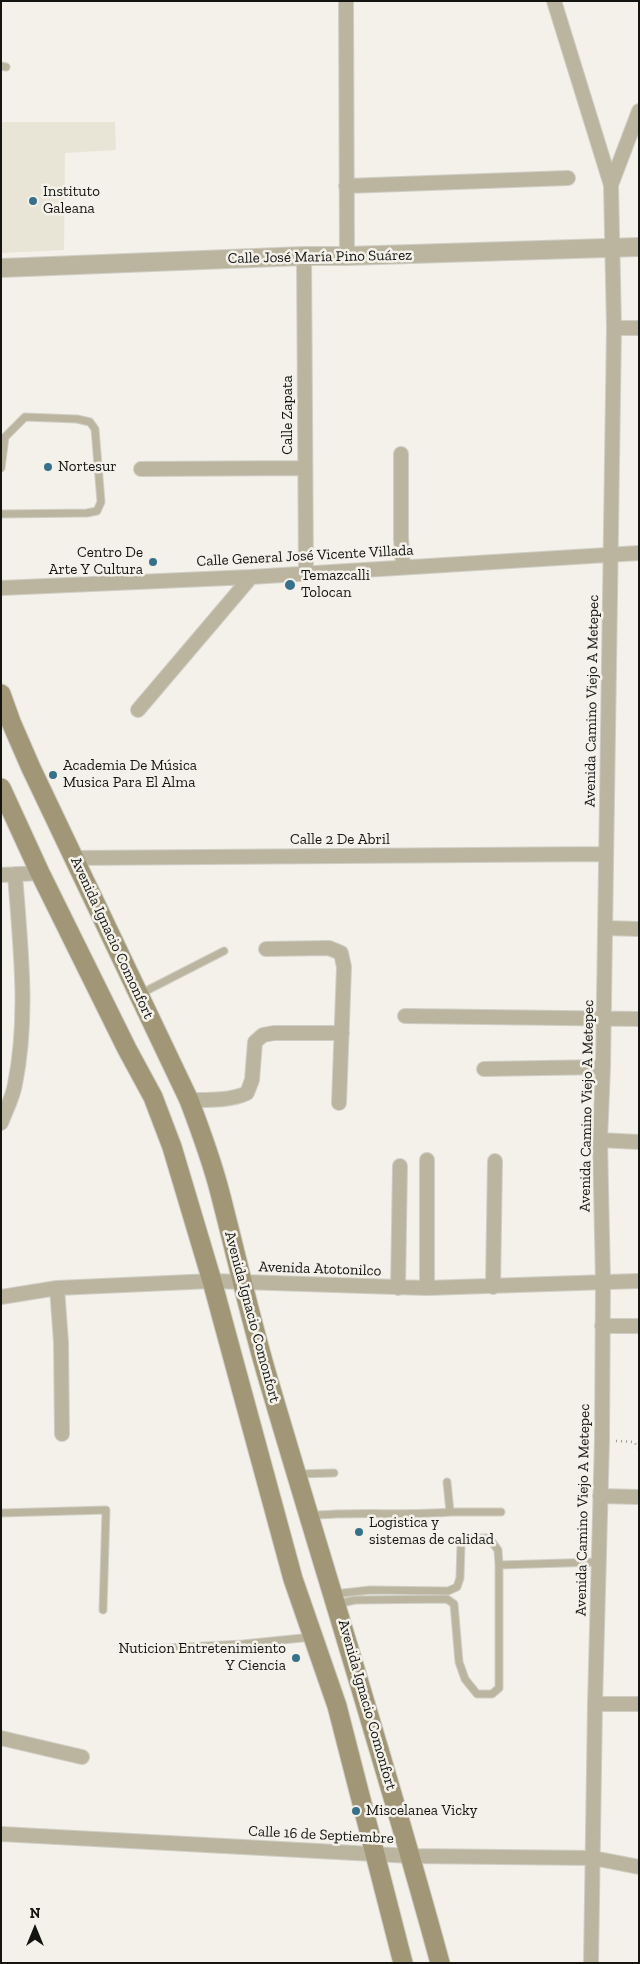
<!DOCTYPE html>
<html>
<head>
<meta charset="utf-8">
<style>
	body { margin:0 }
	#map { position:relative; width:640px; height:1964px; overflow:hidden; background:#f3f1e9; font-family:"Zilla Slab",serif }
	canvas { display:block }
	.frame { position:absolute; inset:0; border:2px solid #141411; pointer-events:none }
	.north { position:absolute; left:10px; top:1904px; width:50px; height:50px; -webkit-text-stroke:4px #f3f1e9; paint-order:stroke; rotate:0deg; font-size:14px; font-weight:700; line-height:20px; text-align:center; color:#141411 }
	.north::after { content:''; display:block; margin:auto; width:18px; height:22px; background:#141411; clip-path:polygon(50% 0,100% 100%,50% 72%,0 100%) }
</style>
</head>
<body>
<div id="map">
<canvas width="640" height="1964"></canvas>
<div class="frame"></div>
<div class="north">N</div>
</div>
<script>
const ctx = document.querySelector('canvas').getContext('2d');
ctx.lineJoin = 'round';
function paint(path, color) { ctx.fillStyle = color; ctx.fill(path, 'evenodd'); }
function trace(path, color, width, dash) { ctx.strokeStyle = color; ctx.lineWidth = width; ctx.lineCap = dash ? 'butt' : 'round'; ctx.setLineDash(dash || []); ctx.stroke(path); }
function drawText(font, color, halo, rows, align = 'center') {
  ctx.font = font + ' "Zilla Slab",serif'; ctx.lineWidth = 5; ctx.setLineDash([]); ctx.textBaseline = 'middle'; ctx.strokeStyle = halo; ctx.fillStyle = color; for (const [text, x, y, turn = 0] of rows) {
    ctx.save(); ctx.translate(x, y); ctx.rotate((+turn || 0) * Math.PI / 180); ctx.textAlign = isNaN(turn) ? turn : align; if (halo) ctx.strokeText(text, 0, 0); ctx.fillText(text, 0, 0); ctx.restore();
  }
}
paint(new Path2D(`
	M1 122H115L116 150 65 153 64 250 1 253Z`), '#e9e5d6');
const service = new Path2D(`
	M1 66 6 67
	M1 468 5 437 25 417 77 419 90 422 95 429 101 502 97 511 87 513 1 514
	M140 994 224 951
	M297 1474 334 1473
	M450 1512H501
	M1 1513 106 1510 103 1610
	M309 1516C356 1511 403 1516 450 1512L447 1482
	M499 1565 598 1562
	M334 1594 370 1590 448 1591 457 1587 460 1578 461 1543 471 1538H489L498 1550 499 1565V1688L492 1694H477L465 1679 459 1662 454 1604 447 1599 355 1600 337 1604
	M148 1649 243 1644 312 1637`);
const minor = new Path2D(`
	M346 1 347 256
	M554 1 611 185
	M346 186 568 178
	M304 256 306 573
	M614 328H639
	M401 454V538L403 567
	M141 469 305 468
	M1 588 251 577 639 553
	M138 710 251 577
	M74 858 606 854
	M1 875 40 873
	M605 928 639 929
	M266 949 329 948 341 953 344 967 339 1103
	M405 1016 639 1019
	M484 1069 603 1067
	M189 1100C207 1100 230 1101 247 1093L252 1080 255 1042 263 1035 274 1033H342
	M1 1123C6 1110 13 1097 15 1084 29 1015 20 943 15 874
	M600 1140 639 1142
	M427 1160V1288
	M493 1287 495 1161
	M57 1288 61 1342 62 1434
	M398 1288 400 1166
	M1 1297 57 1288 212 1281 427 1288 639 1281
	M602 1326H639
	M600 1496 639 1497
	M595 1704H639
	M1 1738 82 1757
	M1 1834 411 1856 593 1858 639 1867
	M591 1963 595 1704 602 1440 603 1282 600 1140 603 1067 614 328 611 185 639 111`);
const tertiary = new Path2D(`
	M1 268 304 256H347L639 247`);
const secondary = new Path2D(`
	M1 694 11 722 31 768 189 1100C200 1129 211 1159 219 1189 236 1254 250 1318 269 1382 326 1576 387 1768 440 1963
	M1 788 40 873 127 1049 153 1097 172 1147 212 1281 293 1579 337 1706 403 1963`);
trace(service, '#cfcec6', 9);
trace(minor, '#cfcec6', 16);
trace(tertiary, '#cfcec6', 20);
trace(secondary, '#cfcec6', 21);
trace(new Path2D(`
	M616 1441 634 1442 639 1448`), '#999892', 2.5, [1, 4]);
trace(service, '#bbb59f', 7);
trace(minor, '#bbb59f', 14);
trace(tertiary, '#bbb59f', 18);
trace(secondary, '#a19777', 19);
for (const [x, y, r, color] of [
	[33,201,5,"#367089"],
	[48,467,5,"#367089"],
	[153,562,5,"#367089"],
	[290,585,6,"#367089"],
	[53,775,5,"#367089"],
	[359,1532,5,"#367089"],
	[296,1658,5,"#367089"],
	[356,1811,5,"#367089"]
]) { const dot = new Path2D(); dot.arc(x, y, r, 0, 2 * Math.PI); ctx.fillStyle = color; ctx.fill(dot); trace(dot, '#f3f1e9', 2); }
drawText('15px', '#141411', '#f3f1e9', [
	["Instituto",43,192],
	["Galeana",43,209],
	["Nortesur",58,467],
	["Centro De",143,553,"right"],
	["Arte Y Cultura",143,570,"right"],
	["Temazcalli",301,576],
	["Tolocan",301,593],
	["Academia De Música",63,766],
	["Musica Para El Alma",63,783],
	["Logistica y",369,1523],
	["sistemas de calidad",369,1540],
	["Nuticion Entretenimiento",286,1649,"right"],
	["Y Ciencia",286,1666,"right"],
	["Miscelanea Vicky",366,1811]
], 'left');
drawText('15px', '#141411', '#f3f1e9', [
	["Calle José María Pino Suárez",320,257,-1],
	["Calle Zapata",288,415,-90],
	["Calle General José Vicente Villada",305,556,-3],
	["Avenida Camino Viejo A Metepec",592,701,-89],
	["Calle 2 De Abril",340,840],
	["Avenida Ignacio Comonfort",112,938,65],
	["Avenida Camino Viejo A Metepec",587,1106,-89],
	["Avenida Atotonilco",320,1269,2],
	["Avenida Ignacio Comonfort",252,1317,75],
	["Avenida Camino Viejo A Metepec",583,1510,-89],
	["Avenida Ignacio Comonfort",367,1705,74],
	["Calle 16 de Septiembre",321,1835,3]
]);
</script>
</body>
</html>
